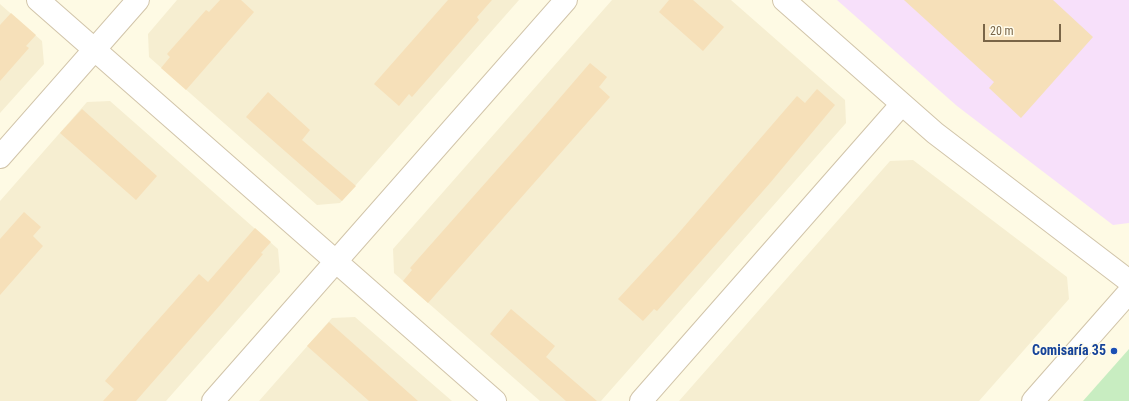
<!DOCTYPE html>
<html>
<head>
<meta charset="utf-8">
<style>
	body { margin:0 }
	#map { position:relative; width:1129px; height:401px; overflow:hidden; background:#fefae4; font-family:"Roboto Condensed",sans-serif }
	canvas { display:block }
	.scale { position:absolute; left:983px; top:24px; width:78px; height:18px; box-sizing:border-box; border:2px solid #796547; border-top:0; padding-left:5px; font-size:12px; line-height:14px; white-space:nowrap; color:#796547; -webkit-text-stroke:3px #fffcec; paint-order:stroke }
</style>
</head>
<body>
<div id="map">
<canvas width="1129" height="401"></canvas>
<div class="scale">20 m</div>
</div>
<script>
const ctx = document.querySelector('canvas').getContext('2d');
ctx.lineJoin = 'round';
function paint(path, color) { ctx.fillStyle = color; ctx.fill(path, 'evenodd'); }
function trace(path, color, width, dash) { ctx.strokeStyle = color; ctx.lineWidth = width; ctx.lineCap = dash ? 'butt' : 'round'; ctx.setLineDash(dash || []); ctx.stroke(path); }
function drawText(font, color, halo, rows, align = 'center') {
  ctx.font = font + ' "Roboto Condensed",sans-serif'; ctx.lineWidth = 3; ctx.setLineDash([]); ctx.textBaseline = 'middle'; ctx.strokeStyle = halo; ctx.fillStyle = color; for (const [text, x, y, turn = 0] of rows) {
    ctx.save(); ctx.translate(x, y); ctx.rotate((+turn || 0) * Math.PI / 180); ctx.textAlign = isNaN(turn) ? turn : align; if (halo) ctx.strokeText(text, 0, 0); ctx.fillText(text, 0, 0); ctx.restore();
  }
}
paint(new Path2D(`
	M177 0H519L340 203 317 205 149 57 148 34Z
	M612 0H731L845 100 846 123 601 401H540L394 273 393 249Z
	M0 4 42 41 44 64 0 113Z
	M110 101 278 249 280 272 166 401H0V201L87 102Z
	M913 160 1067 277 1069 299 979 401H679L890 161Z
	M355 317 452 401H259L332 318Z`), '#f6eed1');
paint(new Path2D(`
	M837 0H1129V223L1113 225 957 106Z`), '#f7e0fa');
paint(new Path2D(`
	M1129 349V401H1083Z`), '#c8edc1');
paint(new Path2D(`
	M220 0H241L254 12 186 90 161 68 170 57 167 54 206 10 209 12Z
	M448 0H492L477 17 479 20 412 97 409 94 399 106 374 84Z
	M669 0H693L724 27 703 51 659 12Z
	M904 0H1053L1093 37 1021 118 989 88 994 82Z
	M11 13 36 35 26 46 29 48 0 81V25Z
	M590 63 607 77 599 87 610 97 428 303 403 281 412 270 410 268 534 128Z
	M817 89 835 105 770 183 657 311 654 309 643 321 618 299 676 236 797 96 805 103Z
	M268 92 310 130 302 140 356 186 342 201 246 117Z
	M82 109 157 176 136 200 60 133Z
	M24 212 41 227 33 236 43 246 0 295V239Z
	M255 228 271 242 261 253 263 254 221 304 136 401H103L114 389 105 381 142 338 199 274 208 282Z
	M511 309 555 346 546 357 597 401H566L490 334Z
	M329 322 383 370 418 401H369L307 346Z`), '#f6e0b9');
const minor = new Path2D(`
	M38 0 495 401
	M784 0 935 133 1129 281
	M0 157 138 0
	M213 401 566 0
	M641 401 902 104
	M1033 401 1129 292`);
trace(minor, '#d1c4a9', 24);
trace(minor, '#fff', 22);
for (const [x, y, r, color] of [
	[1114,351,4,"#1a4fb4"]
]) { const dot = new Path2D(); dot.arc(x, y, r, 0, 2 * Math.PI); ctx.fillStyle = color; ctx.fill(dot); trace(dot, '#fffcec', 1.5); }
drawText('bold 14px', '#164399', '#fffcec', [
	["Comisaría 35",1106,351]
], 'right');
</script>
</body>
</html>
